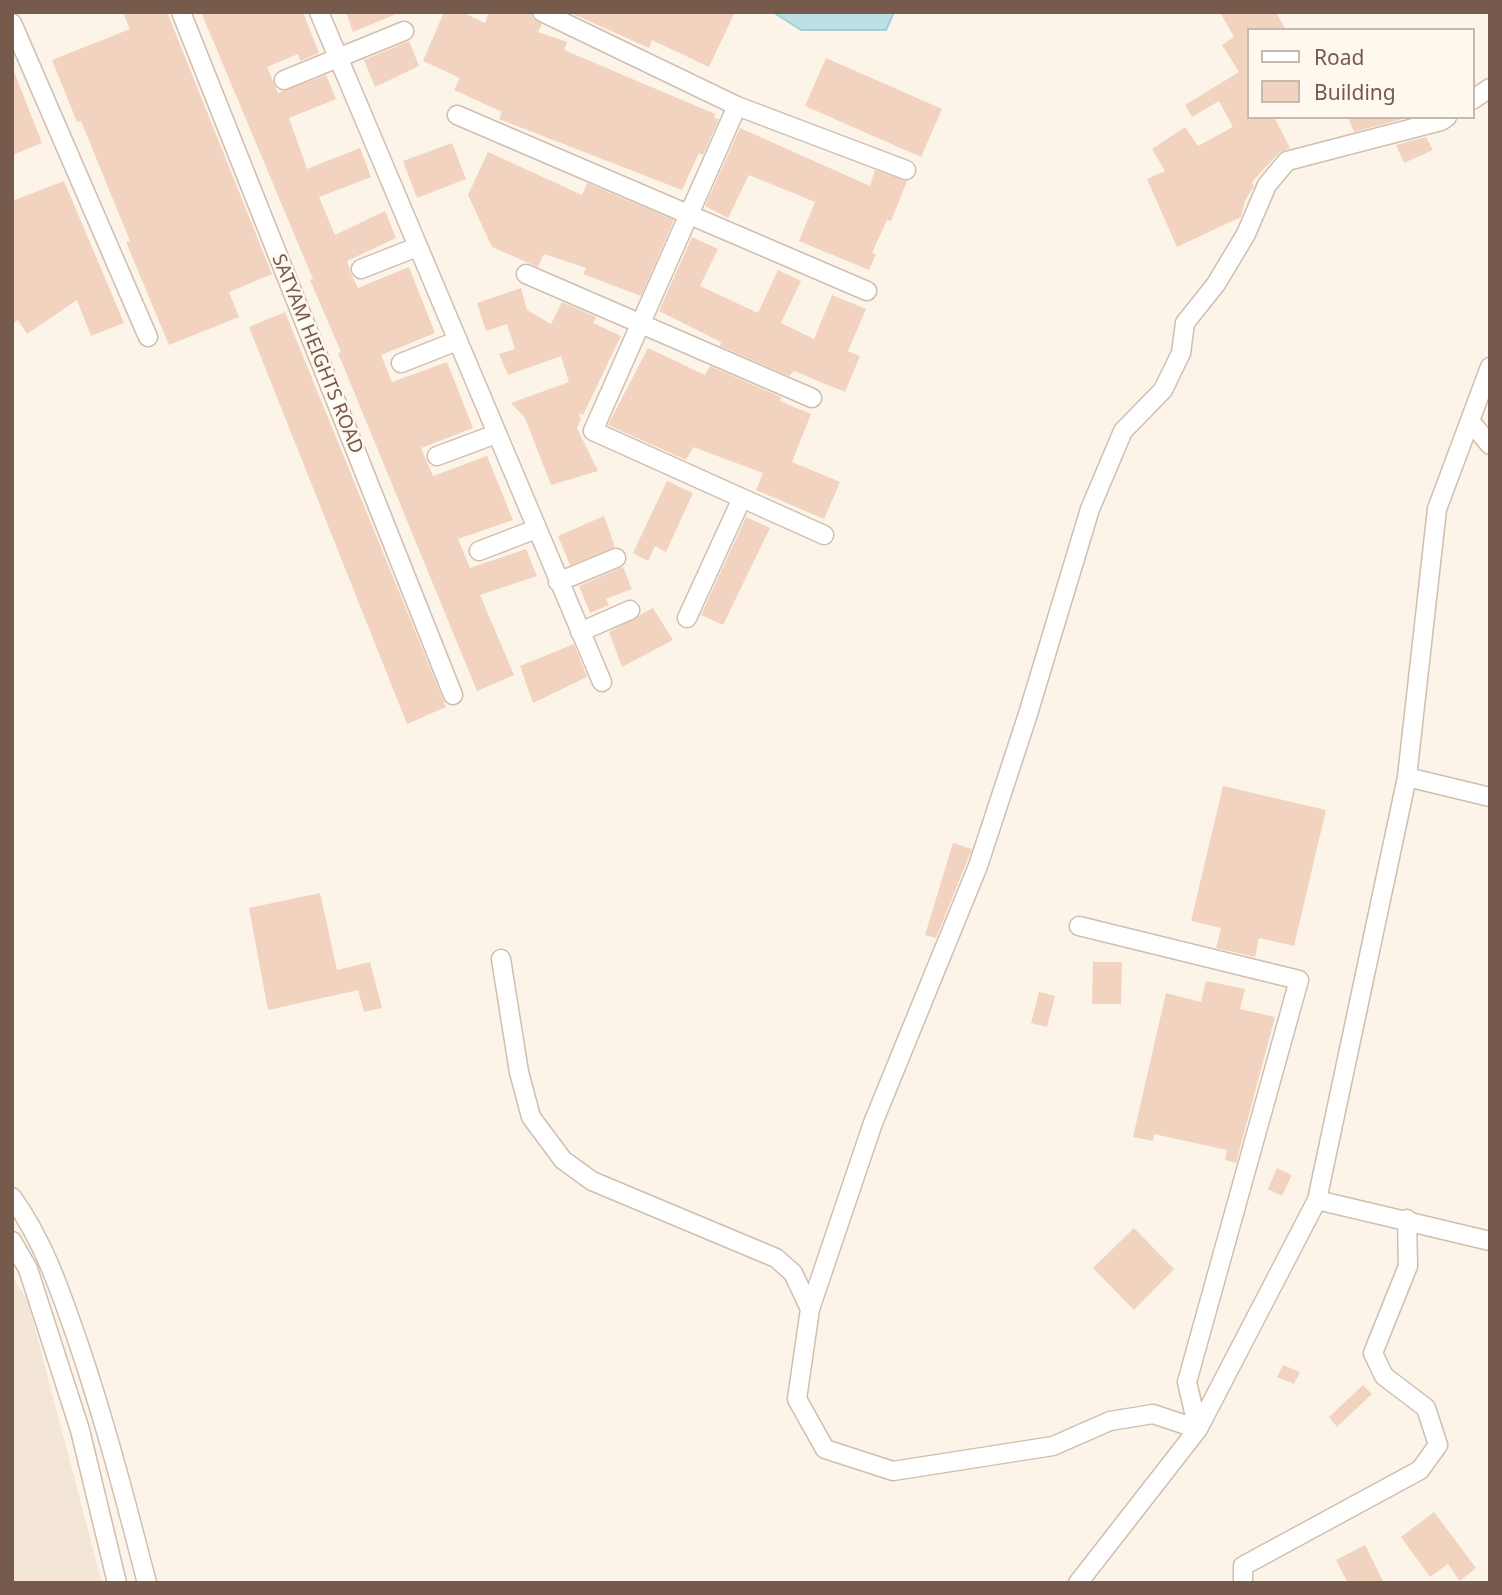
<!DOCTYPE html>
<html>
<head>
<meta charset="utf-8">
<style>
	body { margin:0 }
	#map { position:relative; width:1502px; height:1595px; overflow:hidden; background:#fcf4e8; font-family:"Noto Sans",sans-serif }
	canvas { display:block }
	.frame { position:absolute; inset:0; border:14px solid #765a4c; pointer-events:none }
	.legend { position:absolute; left:1247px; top:28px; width:228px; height:91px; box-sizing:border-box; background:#fff8ee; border:2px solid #c8b9ad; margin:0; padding:9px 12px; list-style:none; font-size:21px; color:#765a4c }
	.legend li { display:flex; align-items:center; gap:14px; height:35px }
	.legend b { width:35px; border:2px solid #c8b9ad }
</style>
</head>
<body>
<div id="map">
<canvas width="1502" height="1595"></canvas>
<div class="frame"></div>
<ul class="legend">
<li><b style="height:9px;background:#fff"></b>Road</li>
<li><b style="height:19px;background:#f1d3bf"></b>Building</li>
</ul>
</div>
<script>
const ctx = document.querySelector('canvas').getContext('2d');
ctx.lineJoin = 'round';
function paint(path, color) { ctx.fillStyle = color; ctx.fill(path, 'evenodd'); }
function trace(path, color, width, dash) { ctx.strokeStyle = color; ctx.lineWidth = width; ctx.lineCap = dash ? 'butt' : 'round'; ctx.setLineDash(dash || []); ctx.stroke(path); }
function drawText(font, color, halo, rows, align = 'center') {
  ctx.font = font + ' "Noto Sans",sans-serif'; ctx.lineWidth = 5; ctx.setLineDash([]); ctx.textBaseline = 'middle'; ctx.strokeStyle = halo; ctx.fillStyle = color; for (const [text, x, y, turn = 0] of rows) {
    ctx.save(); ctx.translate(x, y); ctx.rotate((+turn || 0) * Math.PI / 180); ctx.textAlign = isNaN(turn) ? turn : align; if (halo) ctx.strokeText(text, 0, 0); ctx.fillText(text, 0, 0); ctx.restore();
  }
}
paint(new Path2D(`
	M12 1275 28 1302 102 1583H12Z`), '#f4e6d6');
const water = new Path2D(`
	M773 12H894L886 30H801Z`);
paint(water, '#bce0e6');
trace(water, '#a2d0d8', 2);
paint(new Path2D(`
	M123 12H167L272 274 229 292 239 317 169 345 126 242 130 241 81 121 77 122 52 60 130 29Z
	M201 12H303L319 53 300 61 298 54 267 67 278 93 326 75 336 99 289 118 307 169 360 148 371 177 319 197 335 235 385 211 396 238 347 261 351 274 358 288 409 267 435 333 381 355 392 382 447 362 473 428 421 448 433 476 487 456 513 520 458 539 470 568 526 549 537 576 480 595 514 675 477 691 338 353 341 352 310 280 313 279Z
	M346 12H399V13L353 32Z
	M444 12H462L485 23 489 12H531L533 19 542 24 538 32 567 42 564 50 715 114 714 118 719 119 703 155 699 153 682 190 499 119 502 112 454 90 460 78 423 61Z
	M569 12H735L709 67 652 40 649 48Z
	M1220 12H1276L1286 30H1248V117H1274L1290 148 1279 153 1252 182 1254 186 1245 201 1241 217 1177 247 1147 179 1165 171 1152 149 1185 127 1198 146 1233 127 1219 101 1192 117 1185 105 1239 72 1222 45 1234 37Z
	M409 41 419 66 375 87 364 60Z
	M826 58 942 109 921 157 805 106Z
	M13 69 42 143 12 155V70Z
	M1348 117H1410L1354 132Z
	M740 128 870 186 875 170 907 181 891 221 887 220 872 253 876 254 869 270 799 241 815 202 749 175 728 218 705 206Z
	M1426 137 1433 150 1404 163 1396 145Z
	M452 143 466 179 417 198 403 161Z
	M488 152 582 195 587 183 674 220 641 296 583 274 586 268 544 254 538 267 492 247 468 195Z
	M64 181 124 323 91 336 77 300 27 334 18 320 12 324V201Z
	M692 237 718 249 700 286 758 313 778 270 801 281 781 323 814 339 832 295 866 309 848 351 860 356 845 392 794 371 789 376 720 346 721 342 659 311Z
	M521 288 527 310 551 324 562 302 596 317 593 323 621 336 583 415 579 413 581 419 577 428 598 471 551 485 525 418 511 403 569 382 561 356 508 375 499 354 515 349 507 324 486 331 477 303Z
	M285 312 446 707 407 724 249 327Z
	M648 348 705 375 710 366 781 397 780 401 811 414 792 462 840 482 824 519 756 490 763 473 693 447 686 460 608 425Z
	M667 481 693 493 666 552 655 546 648 561 633 553Z
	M604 516 615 547 570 565 558 536Z
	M746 517 770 528 723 625 701 615Z
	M623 567 632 589 606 599 609 605 590 613 579 586Z
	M653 608 673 640 622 667 609 632Z
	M574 644 587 677 533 703 520 666Z
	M1223 786 1326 810 1294 946 1259 938 1255 957 1216 948 1221 928 1191 921Z
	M953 843 972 849 936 938 925 935Z
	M320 893 337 970 370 962 382 1008 364 1012 358 990 268 1010 249 908Z
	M1093 962H1122L1121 1004H1092Z
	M1206 981 1245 989 1240 1009 1275 1017 1236 1163 1225 1160 1227 1150 1154 1134 1153 1141 1133 1137 1166 993 1201 1002Z
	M1039 992 1055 996 1047 1027 1031 1023Z
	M1277 1168 1292 1175 1282 1196 1268 1189Z
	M1134 1228 1174 1269 1134 1310 1093 1268Z
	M1283 1365 1300 1372 1294 1384 1277 1377Z
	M1363 1385 1372 1394 1337 1427 1329 1417Z
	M1434 1512 1476 1568 1460 1581 1448 1564 1430 1577 1401 1537Z
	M1365 1545 1384 1583H1348L1336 1560Z`), '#f1d3bf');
const minor = new Path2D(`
	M181 12 453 695
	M319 12 602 682
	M542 12 737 106 906 170
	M12 23 148 337
	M284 80 404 31
	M1472 100 1490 88
	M737 106 593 431 824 535
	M457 115 867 291
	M361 269 417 247
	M526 274 812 398
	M401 363 457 341
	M1470 421 1490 445
	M437 456 496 434
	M479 551 536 529
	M558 582 616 558
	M687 618 742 498
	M580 632 630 610
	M1407 777 1490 797
	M1079 926 1299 980 1187 1382 1198 1429
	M501 959 519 1072 531 1117 563 1160 592 1181 776 1258 793 1273 810 1309
	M12 1197C44 1242 60 1290 78 1342 105 1421 126 1502 147 1583
	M1317 1200 1490 1241
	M12 1241 28 1269 80 1430 117 1583
	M1198 1429 1153 1414 1110 1421 1053 1446 893 1471 825 1449 797 1399 810 1309 873 1123 978 866 1028 714 1090 509 1123 431 1163 390 1181 353 1185 323 1216 284 1246 234 1267 185 1287 161 1441 121 1447 117
	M1078 1583 1198 1429 1317 1200 1407 777 1437 509 1490 367
	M1243 1583V1566L1420 1470 1438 1445 1426 1408 1384 1376 1373 1353 1408 1266 1407 1219`);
trace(minor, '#d0beb0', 21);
trace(minor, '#fff', 18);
drawText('19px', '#765a4c', '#fff8ee', [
	["SATYAM HEIGHTS ROAD",317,354,68]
]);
</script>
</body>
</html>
